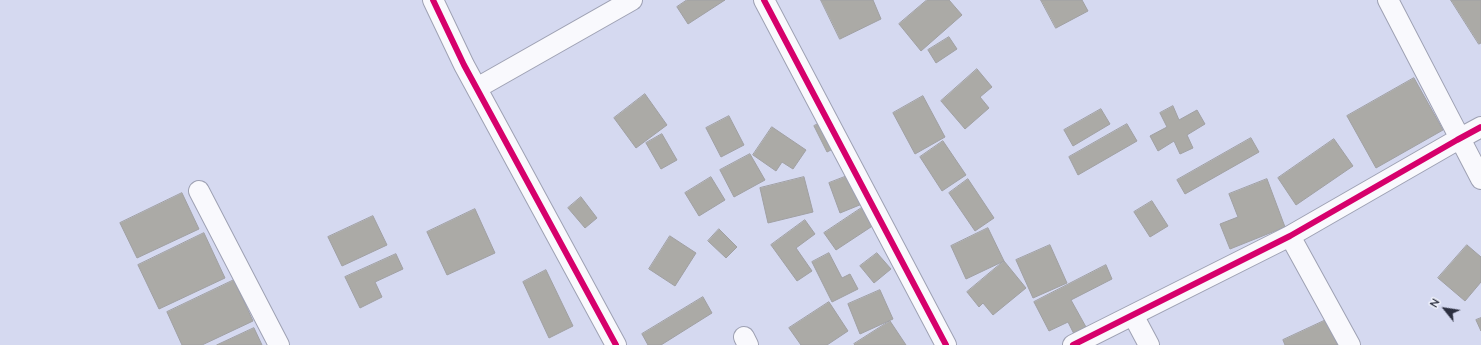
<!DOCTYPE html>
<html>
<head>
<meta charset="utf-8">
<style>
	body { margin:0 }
	#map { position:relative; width:1481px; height:345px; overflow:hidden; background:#d5d9f0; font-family:Quicksand,sans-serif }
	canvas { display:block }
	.north { position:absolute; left:1425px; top:289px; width:40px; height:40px; -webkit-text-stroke:3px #f2f4fd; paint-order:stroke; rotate:300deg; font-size:11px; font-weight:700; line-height:16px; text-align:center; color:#2c2f40 }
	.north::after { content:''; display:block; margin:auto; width:14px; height:18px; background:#2c2f40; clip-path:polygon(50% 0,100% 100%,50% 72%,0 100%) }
</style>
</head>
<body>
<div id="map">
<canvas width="1481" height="345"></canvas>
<div class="north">N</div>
</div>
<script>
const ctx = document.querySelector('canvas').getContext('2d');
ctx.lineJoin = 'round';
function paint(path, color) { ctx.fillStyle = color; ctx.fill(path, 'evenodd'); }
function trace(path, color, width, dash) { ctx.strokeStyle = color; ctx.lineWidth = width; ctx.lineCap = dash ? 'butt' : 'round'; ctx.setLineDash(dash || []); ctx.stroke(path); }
const building = new Path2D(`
	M687 0H725L688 24 677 7Z
	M821 0H873L881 19 840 39Z
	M927 0H949L962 15 921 51 899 24Z
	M1041 0H1082L1088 11 1056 28Z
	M1451 0H1481V43L1479 44Z
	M949 37 957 49 936 63 928 50Z
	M977 69 992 87 980 97 989 108 965 129 941 101Z
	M1414 78 1443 130 1376 168 1347 116Z
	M645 94 667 125 636 148 614 118Z
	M923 96 945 137 915 154 893 113Z
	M1173 106 1179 120 1197 110 1205 124 1187 135 1193 148 1180 154 1174 141 1158 151 1150 136 1167 127 1160 113Z
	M1101 109 1110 124 1073 146 1064 130Z
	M729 116 744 145 721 157 706 128Z
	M826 120 839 146 827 152 814 126Z
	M1127 124 1137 141 1078 175 1069 157Z
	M772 127 806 150 793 169 782 162 776 171 753 155Z
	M662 134 677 160 661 169 646 143Z
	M1251 138 1259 152 1185 194 1177 180Z
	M1334 139 1353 166 1296 205 1278 178Z
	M943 141 966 175 942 191 920 157Z
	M750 154 765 180 734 197 720 170Z
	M855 173 867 202 840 213 829 183Z
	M711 177 725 200 699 216 685 193Z
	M804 177 813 212 768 223 760 188Z
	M968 179 994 218 975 231 949 193Z
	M1267 179 1285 227 1230 249 1220 224 1238 217 1229 194Z
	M182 193 199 229 137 258 120 223Z
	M581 197 597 218 585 228 568 208Z
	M1152 201 1168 226 1150 237 1134 212Z
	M866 205 877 223 836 250 824 233Z
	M475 209 495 253 447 275 427 232Z
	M373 216 387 245 342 266 328 237Z
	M805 220 815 234 796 248 812 271 797 281 771 245Z
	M988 228 1004 261 966 279 951 246Z
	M719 229 737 247 726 258 708 241Z
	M204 233 225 278 159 309 138 265Z
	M670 236 696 253 675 286 649 269Z
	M1050 245 1067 283 1033 298 1016 260Z
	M1467 245 1481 257V282L1465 301 1438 278Z
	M829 253 842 278 850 274 858 289 832 302 812 262Z
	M877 253 891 269 874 283 860 266Z
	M396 254 403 269 375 282 382 297 360 308 345 277Z
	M1004 261 1026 288 993 315 983 303 979 307 967 292Z
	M1106 265 1112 279 1071 300 1086 327 1074 334 1068 322 1049 331 1034 302Z
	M546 270 573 326 549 338 523 282Z
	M234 280 253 321 202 345H182L167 312Z
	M880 290 893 319 860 334 848 304Z
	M703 297 712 313 661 345H648L642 334Z
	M829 302 848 331 827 345H801L789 328Z
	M1481 318V331L1476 320Z
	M1326 320 1338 345H1285L1283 340Z
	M890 321 906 345H855L854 344Z
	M254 328 262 345H217Z`);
paint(building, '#abaaa6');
trace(building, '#a0a0a3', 1);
const street = new Path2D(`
	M433 0 464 65 616 345
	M764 0 946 345
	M1388 0 1481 179
	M477 88 632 0
	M199 191 279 345
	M1290 236 1350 345
	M1133 315 1149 345
	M744 337 748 345
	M1073 345 1290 236 1457 140 1481 127`);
trace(street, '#9ea1b3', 22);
trace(street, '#f9f9fd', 20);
trace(new Path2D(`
	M433 0 464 65 616 345
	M764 0 946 345
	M1073 345 1290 236 1457 140 1481 127`), '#d6006c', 6);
</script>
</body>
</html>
